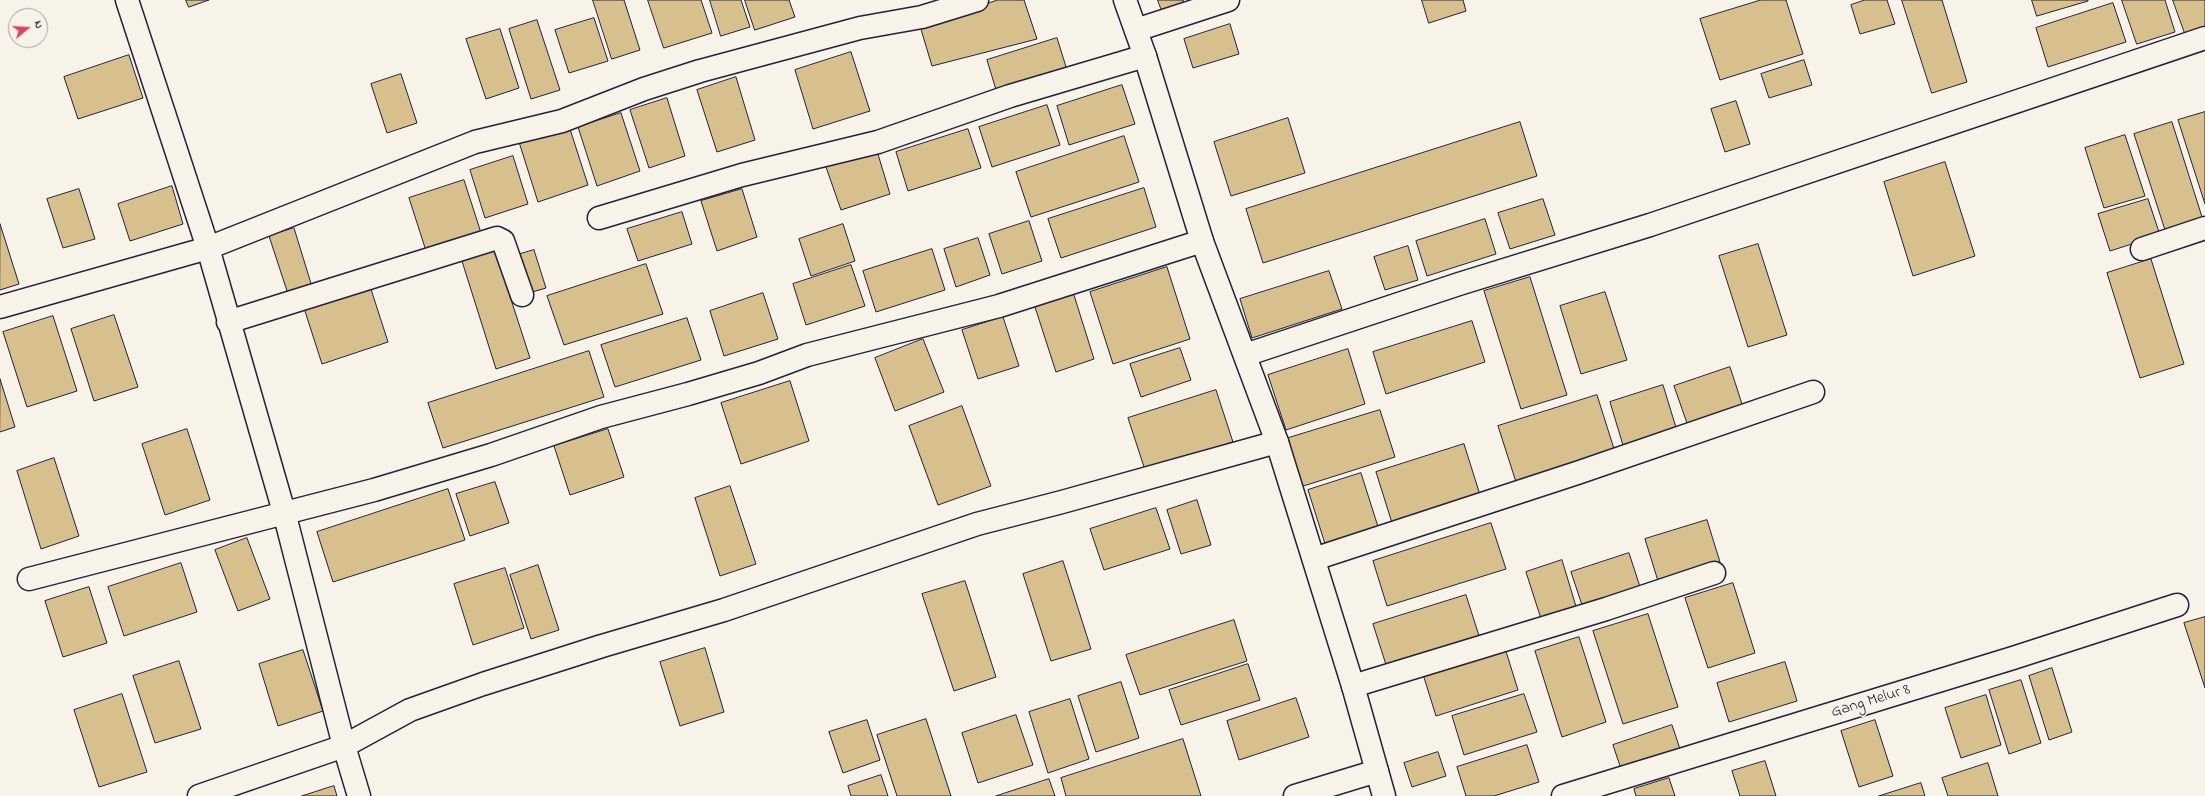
<!DOCTYPE html>
<html>
<head>
<meta charset="utf-8">
<style>
	body { margin:0 }
	#map { position:relative; width:2205px; height:796px; overflow:hidden; background:#f7f3e8; font-family:"Indie Flower",sans-serif }
	canvas { display:block }
	.north { position:absolute; left:8px; top:8px; width:40px; height:40px; box-sizing:border-box; background:#f7f3e8; border:1px solid #a29fa3; border-radius:50%; rotate:72deg; font-size:11px; font-weight:700; line-height:16px; text-align:center; color:#22223b }
	.north::after { content:''; display:block; margin:auto; width:14px; height:18px; background:#d1495b; clip-path:polygon(50% 0,100% 100%,50% 72%,0 100%) }
</style>
</head>
<body>
<div id="map">
<canvas width="2205" height="796"></canvas>
<div class="north">N</div>
</div>
<script>
const ctx = document.querySelector('canvas').getContext('2d');
ctx.lineJoin = 'round';
function paint(path, color) { ctx.fillStyle = color; ctx.fill(path, 'evenodd'); }
function trace(path, color, width, dash) { ctx.strokeStyle = color; ctx.lineWidth = width; ctx.lineCap = dash ? 'butt' : 'round'; ctx.setLineDash(dash || []); ctx.stroke(path); }
function drawText(font, color, halo, rows, align = 'center') {
  ctx.font = font + ' "Indie Flower",sans-serif'; ctx.lineWidth = 3; ctx.setLineDash([]); ctx.textBaseline = 'middle'; ctx.strokeStyle = halo; ctx.fillStyle = color; for (const [text, x, y, turn = 0] of rows) {
    ctx.save(); ctx.translate(x, y); ctx.rotate((+turn || 0) * Math.PI / 180); ctx.textAlign = isNaN(turn) ? turn : align; if (halo) ctx.strokeText(text, 0, 0); ctx.fillText(text, 0, 0); ctx.restore();
  }
}
const building = new Path2D(`
	M186 0H209L189 7Z
	M593 0H624L640 50 612 59Z
	M648 0H701L712 33 664 48Z
	M710 0H741L750 27 721 36Z
	M745 0H789L795 17 755 30Z
	M998 0H1024L1037 39 932 66 920 26Z
	M1158 0H1183L1184 4 1162 11Z
	M1422 0H1463L1466 11 1429 23Z
	M1761 0H1786L1803 54 1720 80 1700 19Z
	M1865 0H1887L1895 24 1860 34 1851 5Z
	M1902 0H1942L1967 82 1932 93Z
	M2032 0H2088V1L2037 16Z
	M2122 0H2165L2175 32 2137 44Z
	M2173 0H2205V29L2186 36Z
	M2113 3 2126 42 2048 67 2036 28Z
	M594 18 608 61 569 73 555 30Z
	M537 20 560 90 531 99 509 29Z
	M1230 24 1239 54 1193 68 1184 39Z
	M500 29 519 88 486 99 466 39Z
	M1057 38 1067 70 997 93 987 60Z
	M851 52 870 111 813 129 795 70Z
	M129 55 143 98 78 119 64 77Z
	M1804 60 1812 85 1769 98 1761 74Z
	M401 74 417 123 387 133 371 84Z
	M736 77 755 140 717 152 697 90Z
	M1122 85 1135 124 1069 145 1057 106Z
	M667 98 685 156 649 168 630 110Z
	M1736 101 1750 144 1725 152 1711 109Z
	M1047 105 1060 145 992 167 979 127Z
	M2205 112V204L2178 120Z
	M621 113 640 171 597 186 578 127Z
	M1288 118 1305 173 1231 196 1214 142Z
	M1520 122 1537 176 1263 263 1246 209Z
	M2172 122 2202 217 2165 230 2134 134Z
	M569 126 588 185 538 202 519 142Z
	M968 129 981 168 908 191 896 152Z
	M2125 135 2145 196 2104 208 2085 148Z
	M1124 136 1139 182 1031 217 1016 172Z
	M877 151 890 194 841 210 826 167Z
	M513 156 528 204 485 218 470 170Z
	M1945 162 1975 256 1913 276 1884 182Z
	M464 180 482 236 427 254 409 198Z
	M172 186 183 224 130 241 118 204Z
	M1144 188 1156 227 1061 258 1048 219Z
	M79 189 95 239 63 248 47 199Z
	M742 189 757 237 717 251 701 201Z
	M1543 199 1555 235 1510 249 1498 213Z
	M2148 199 2160 235 2110 251 2098 214Z
	M682 212 692 244 638 261 627 229Z
	M1485 219 1496 254 1427 276 1416 241Z
	M1029 221 1042 261 1002 274 989 234Z
	M0 224 19 284 0 290Z
	M843 224 855 261 811 276 799 239Z
	M294 228 313 290 289 297 269 236Z
	M978 238 990 275 956 287 944 249Z
	M1758 244 1787 335 1748 347 1719 256Z
	M1408 246 1418 280 1385 290 1374 257Z
	M494 247 530 358 496 369 461 258Z
	M932 249 945 290 876 312 863 271Z
	M534 250 546 288 529 293 517 255Z
	M2151 259 2184 364 2140 378 2107 273Z
	M646 264 663 314 564 345 547 296Z
	M851 265 865 306 806 325 793 284Z
	M1167 267 1190 339 1113 364 1090 292Z
	M1329 271 1342 309 1252 338 1240 299Z
	M1530 277 1567 395 1521 409 1484 291Z
	M369 283 388 342 322 364 303 305Z
	M1073 292 1094 359 1056 372 1034 304Z
	M1605 292 1627 360 1581 374 1560 306Z
	M763 293 778 339 724 356 710 311Z
	M114 315 138 387 94 401 71 329Z
	M53 316 77 391 27 407 3 332Z
	M1003 317 1019 366 978 379 962 330Z
	M687 318 701 360 615 387 601 345Z
	M1472 321 1485 362 1386 394 1373 352Z
	M923 339 944 392 895 411 875 358Z
	M1180 348 1191 380 1141 397 1130 364Z
	M1348 349 1365 404 1286 430 1268 375Z
	M589 351 604 397 443 448 428 403Z
	M1730 367 1743 407 1688 426 1674 386Z
	M0 379 15 427 0 432Z
	M790 381 809 441 741 464 721 403Z
	M1663 385 1678 434 1625 452 1610 402Z
	M1216 390 1233 442 1145 470 1128 418Z
	M1597 395 1615 452 1516 482 1498 426Z
	M962 406 991 486 938 505 909 426Z
	M1380 410 1395 457 1297 488 1282 440Z
	M187 429 210 500 165 515 142 444Z
	M608 429 624 477 570 495 554 446Z
	M1464 444 1481 498 1393 526 1376 472Z
	M54 458 79 536 41 549 17 471Z
	M1361 473 1380 533 1327 550 1308 490Z
	M495 482 509 523 470 536 456 494Z
	M730 486 756 564 720 576 695 498Z
	M448 489 465 540 333 582 317 532Z
	M1197 500 1211 545 1181 554 1167 510Z
	M1156 508 1170 549 1104 570 1090 529Z
	M1707 520 1720 562 1658 581 1645 539Z
	M1491 523 1506 569 1387 606 1373 561Z
	M247 538 270 599 238 611 215 550Z
	M1629 553 1643 596 1585 614 1571 572Z
	M1562 560 1578 613 1543 625 1526 572Z
	M1063 561 1091 649 1051 661 1023 574Z
	M181 563 197 612 124 636 108 587Z
	M538 565 559 630 531 639 510 575Z
	M505 568 524 628 473 645 454 584Z
	M965 581 996 677 954 691 922 594Z
	M1733 583 1755 653 1708 668 1685 598Z
	M89 587 107 643 63 657 45 601Z
	M1466 595 1481 642 1388 671 1373 624Z
	M1648 614 1678 707 1623 724 1593 631Z
	M2205 617V688L2184 623Z
	M1234 620 1247 661 1140 695 1126 655Z
	M1579 637 1606 722 1562 737 1535 651Z
	M1504 645 1518 690 1436 716 1422 671Z
	M705 648 724 712 680 726 660 662Z
	M303 650 323 711 278 726 259 664Z
	M179 661 201 729 155 743 133 676Z
	M1785 662 1797 701 1729 722 1717 683Z
	M1248 664 1260 700 1181 725 1169 690Z
	M2052 668 2072 732 2049 740 2029 676Z
	M2021 680 2041 743 2009 754 1989 690Z
	M1121 682 1139 738 1096 752 1078 696Z
	M122 694 147 772 99 787 74 710Z
	M1524 694 1537 732 1464 755 1452 716Z
	M1986 695 2001 745 1961 758 1945 708Z
	M1296 698 1309 737 1239 760 1227 721Z
	M1070 699 1089 759 1048 773 1029 712Z
	M1016 715 1033 765 978 783 962 733Z
	M926 719 951 796H897L877 735Z
	M867 720 880 760 843 773 829 732Z
	M1875 720 1893 776 1859 787 1841 731Z
	M1672 725 1681 752 1622 772 1613 745Z
	M1183 739 1201 796H1066L1061 778Z
	M1527 745 1539 782 1494 796H1466L1457 767Z
	M1438 752 1446 776 1412 787 1404 763Z
	M1765 761 1776 796H1740L1732 771Z
	M1988 763 1998 796H1948L1942 778Z
	M881 775 888 796H851L848 786Z
	M1669 778 1675 796H1636L1634 789Z
	M1049 779 1055 796H996Z
	M1921 783 1925 796H1879Z
	M334 786 337 796H302Z`);
paint(building, '#d7bf8e');
trace(building, '#22223b', 1);
const minor = new Path2D(`
	M127 0 208 248 284 512 344 746 359 796
	M1136 30 1228 0
	M599 218 742 175 878 142 1010 96 1145 56
	M2142 249 2205 228
	M0 307 208 248 475 142 562 121 644 89 700 71 860 28 922 17 977 0
	M228 322 497 238 503 241 522 295
	M1245 355 1459 284 1650 225 2205 38
	M1314 559 1577 473 1813 392
	M29 579 374 490 491 455 601 417 688 394 759 373 807 355 999 306 1202 241
	M1353 686 1606 609 1714 573
	M199 796 344 746 410 710 483 684 602 646 724 610 977 524 1062 502 1277 442
	M1295 796 1377 771
	M1563 796 2013 658 2177 605`);
const tertiary = new Path2D(`
	M1125 0 1145 56 1202 241 1277 442 1353 686 1384 796`);
trace(minor, '#22223b', 25);
trace(tertiary, '#22223b', 25);
trace(minor, '#f7f3e8', 22);
trace(tertiary, '#f7f3e8', 22);
drawText('16px', '#22223b', '#f7f3e8', [
	["Gang Melur 8",1871,702,-17]
]);
</script>
</body>
</html>
